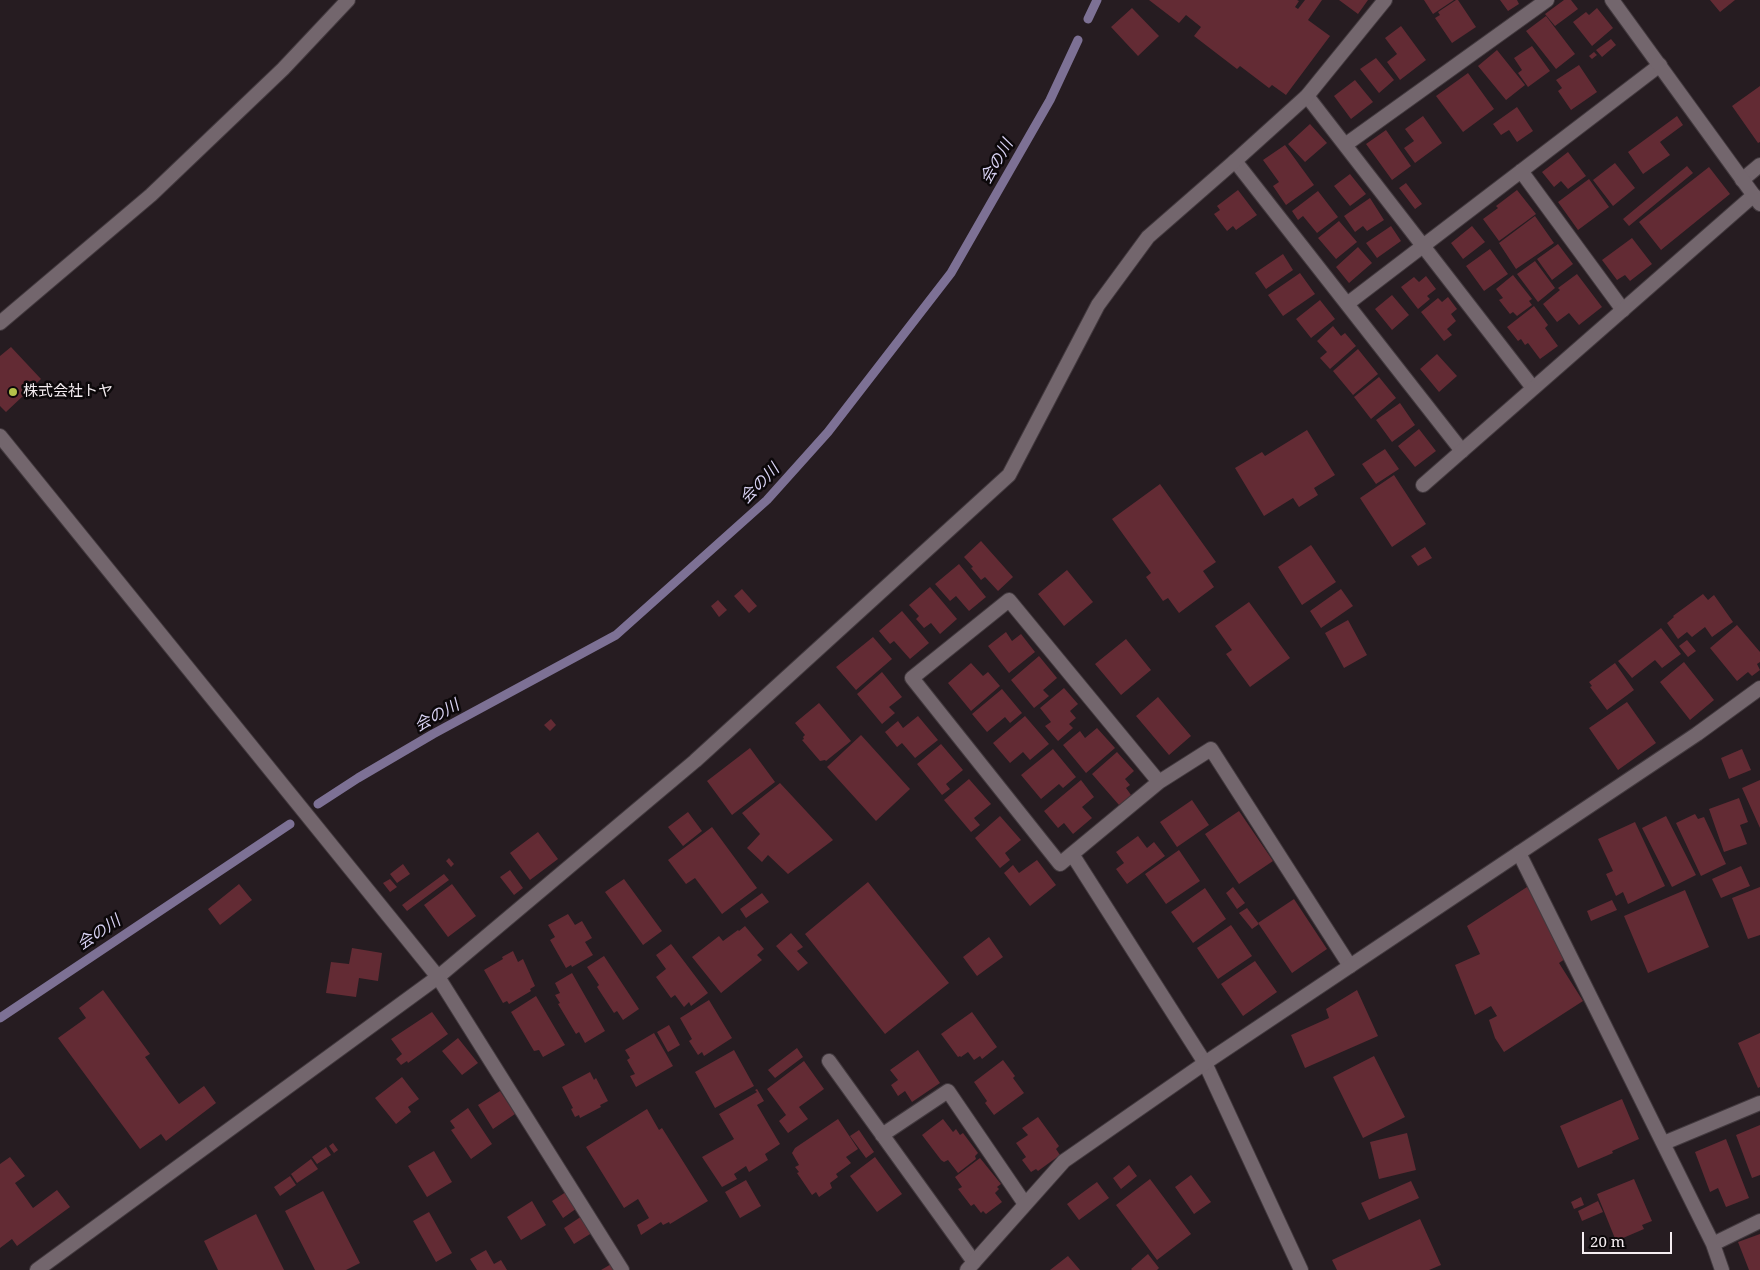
<!DOCTYPE html>
<html>
<head>
<meta charset="utf-8">
<style>
	body { margin:0 }
	#map { position:relative; width:1760px; height:1270px; overflow:hidden; background:#261c21; font-family:"Noto Serif",serif }
	canvas { display:block }
	.scale { position:absolute; left:1582px; top:1232px; width:90px; height:22px; box-sizing:border-box; border:2px solid #f5edf1; border-top:0; padding-left:6px; font-size:15px; line-height:18px; white-space:nowrap; color:#f5edf1; -webkit-text-stroke:4px #0c080a; paint-order:stroke }
</style>
</head>
<body>
<div id="map">
<canvas width="1760" height="1270"></canvas>
<div class="scale">20 m</div>
</div>
<script>
const ctx = document.querySelector('canvas').getContext('2d');
ctx.lineJoin = 'round';
function trace(path, color, width, dash) { ctx.strokeStyle = color; ctx.lineWidth = width; ctx.lineCap = dash ? 'butt' : 'round'; ctx.setLineDash(dash || []); ctx.stroke(path); }
function paint(path, color) { ctx.fillStyle = color; ctx.fill(path, 'evenodd'); }
function drawText(font, color, halo, rows, align = 'center') {
  ctx.font = font + ' "Noto Serif","Noto Sans JP",serif'; ctx.lineWidth = 5; ctx.setLineDash([]); ctx.textBaseline = 'middle'; ctx.strokeStyle = halo; ctx.fillStyle = color; for (const [text, x, y, turn = 0] of rows) {
    ctx.save(); ctx.translate(x, y); ctx.rotate((+turn || 0) * Math.PI / 180); ctx.textAlign = isNaN(turn) ? turn : align; if (halo) ctx.strokeText(text, 0, 0); ctx.fillText(text, 0, 0); ctx.restore();
  }
}
trace(new Path2D(`
	M1088 19 1097 0
	M318 804 358 778 433 734 616 635 767 500 828 432 951 273 1050 100 1078 40
	M0 1018 290 824`), '#7d7195', 9);
paint(new Path2D(`
	M1149 0H1297L1299 1 1295 7 1298 9 1305 0H1322L1308 20 1330 36 1286 95 1272 85 1269 88 1240 66 1237 69 1194 36 1201 27 1186 15 1179 23Z
	M1339 0H1368L1358 14Z
	M1424 0H1454L1433 14Z
	M1456 0H1458L1476 27 1452 43 1435 18 1440 15 1438 12Z
	M1500 0H1517L1519 4 1508 11Z
	M1564 0H1571L1578 9 1555 26 1545 14Z
	M1710 0H1735L1720 12Z
	M1132 8 1159 36 1138 56 1111 27Z
	M1597 8 1613 28 1592 46 1573 22 1586 12 1589 15Z
	M1546 16 1575 54 1556 69 1526 31Z
	M1401 26 1426 60 1400 80 1387 62 1397 54 1385 38Z
	M1611 39 1616 45 1602 57 1596 50Z
	M1532 46 1550 71 1528 87 1518 73 1522 70 1514 58Z
	M1497 50 1525 85 1506 100 1478 66Z
	M1594 52 1597 55 1592 59 1589 56Z
	M1376 58 1394 80 1379 93 1360 69Z
	M1579 65 1597 92 1571 110 1558 91 1562 88 1556 80Z
	M1468 73 1494 109 1463 132 1436 96Z
	M1355 80 1373 102 1351 119 1334 96Z
	M1760 86V142L1758 143 1732 106Z
	M1517 107 1533 131 1517 142 1509 130 1501 135 1493 124Z
	M1423 116 1442 143 1415 163 1404 148 1414 141 1405 129Z
	M1677 116 1683 125 1660 142 1670 155 1643 174 1628 152Z
	M1310 124 1327 143 1305 162 1288 144Z
	M1386 130 1411 166 1392 180 1366 144Z
	M1285 145 1314 185 1286 205 1273 186 1279 182 1263 160Z
	M1568 152 1586 176 1568 189 1561 181 1554 187 1542 172Z
	M1615 163 1635 188 1613 206 1593 180Z
	M1687 166 1693 173 1629 226 1623 219Z
	M1709 167 1730 194 1661 250 1639 222Z
	M1350 174 1366 194 1350 206 1334 186Z
	M1589 179 1609 207 1578 230 1558 202Z
	M1406 183 1422 204 1415 209 1399 188Z
	M1238 190 1257 215 1236 230 1233 226 1227 231 1214 214 1220 210 1217 206Z
	M1517 190 1536 214 1499 241 1483 219 1498 208 1496 206Z
	M1318 191 1338 217 1317 233 1303 216 1298 220 1292 211Z
	M1370 198 1384 220 1367 231 1363 226 1355 232 1344 216Z
	M1535 216 1554 243 1516 269 1499 243Z
	M1339 221 1357 242 1336 259 1318 238Z
	M1391 226 1401 241 1377 258 1366 243Z
	M1472 226 1485 242 1463 259 1451 243Z
	M1632 238 1652 264 1630 281 1625 275 1617 280 1602 260Z
	M1558 244 1573 264 1552 280 1537 259Z
	M1358 247 1372 263 1349 283 1336 267Z
	M1490 249 1508 274 1484 291 1466 266Z
	M1283 254 1293 270 1266 289 1255 273Z
	M1535 261 1555 288 1538 302 1517 274Z
	M1300 273 1315 294 1283 316 1268 295Z
	M1577 274 1602 307 1579 325 1569 313 1557 322 1543 304 1560 290 1558 288Z
	M1513 275 1532 299 1529 301 1532 305 1517 316 1513 312 1510 314 1499 300 1503 298 1496 289Z
	M1426 276 1436 289 1427 296 1430 299 1418 309 1401 287 1414 277 1419 282Z
	M1392 295 1409 315 1392 330 1375 309Z
	M1448 297 1457 309 1451 314 1456 321 1447 329 1452 335 1444 341 1421 312 1438 298 1442 302Z
	M1320 300 1335 319 1311 338 1296 319Z
	M1534 306 1548 325 1545 328 1558 346 1540 359 1528 343 1525 345 1521 339 1518 341 1507 327Z
	M1333 326 1341 336 1345 333 1356 346 1330 369 1320 358 1327 352 1317 341Z
	M11 347 41 379 6 412 0 406V356Z
	M1358 349 1378 374 1353 395 1333 371Z
	M1437 354 1457 376 1439 392 1420 369Z
	M1379 377 1396 398 1371 419 1354 397Z
	M1400 403 1415 425 1392 442 1376 420Z
	M1419 429 1436 451 1415 467 1398 446Z
	M1307 430 1335 475 1314 488 1318 495 1299 507 1293 498 1264 516 1235 468 1262 452 1265 456Z
	M1385 449 1399 469 1376 484 1362 464Z
	M1394 475 1426 524 1392 547 1360 498Z
	M1160 484 1216 562 1203 571 1214 587 1179 613 1168 598 1163 601 1146 577 1151 573 1112 519Z
	M981 541 1013 577 998 591 985 577 981 580 971 568 973 567 964 557Z
	M1311 545 1336 582 1302 605 1278 567Z
	M1425 547 1432 558 1418 566 1411 556Z
	M959 564 986 597 969 611 956 596 950 601 935 584Z
	M1067 570 1093 602 1064 626 1038 594Z
	M930 587 957 619 940 634 931 623 924 628 916 619 919 616 909 605Z
	M742 589 757 606 749 613 734 596Z
	M1341 589 1353 606 1321 628 1310 611Z
	M1703 594 1708 600 1714 595 1733 622 1712 637 1705 627 1692 637 1687 632 1678 639 1667 623 1674 617 1673 616Z
	M718 600 727 610 719 617 711 606Z
	M1249 602 1290 658 1250 687 1226 654 1232 650 1215 626Z
	M902 611 929 643 910 659 894 641 890 644 879 631Z
	M1348 620 1367 655 1344 668 1325 633Z
	M1737 625 1760 652V662L1757 664 1760 670 1752 676 1748 672 1737 681 1710 648Z
	M1661 628 1681 654 1662 668 1655 660 1632 678 1618 661Z
	M1006 632 1012 641 1021 634 1035 652 1009 673 988 646Z
	M873 637 892 659 856 690 836 667Z
	M1126 639 1151 670 1121 695 1095 664Z
	M1687 640 1696 651 1688 657 1679 646Z
	M1039 656 1057 678 1043 690 1049 696 1034 708 1011 680Z
	M1684 662 1714 700 1690 720 1660 682Z
	M971 663 983 676 988 672 1000 686 971 711 948 683Z
	M1615 663 1634 690 1607 710 1590 687 1592 686 1589 682Z
	M882 672 902 697 889 707 895 713 882 724 857 694Z
	M1064 688 1078 704 1070 711 1076 718 1069 724 1073 728 1058 741 1045 726 1051 722 1040 708Z
	M1002 689 1022 713 1010 723 1005 717 987 732 972 714Z
	M1158 697 1191 736 1169 755 1136 716Z
	M1627 702 1656 743 1618 770 1589 728Z
	M819 703 851 741 826 761 825 760 820 761 802 740 804 739 803 737 805 735 795 723Z
	M918 716 938 740 915 758 902 743 897 747 885 732 898 721 903 728Z
	M1025 716 1049 744 1030 760 1023 752 1010 763 993 743Z
	M551 719 556 725 550 731 544 725Z
	M1097 728 1115 748 1086 773 1063 745 1080 731 1085 738Z
	M861 735 910 789 876 821 827 767Z
	M941 744 963 770 946 784 950 789 942 795 917 764Z
	M750 748 775 782 732 815 707 781Z
	M1053 749 1076 777 1063 788 1059 784 1041 799 1021 775Z
	M1742 749 1751 770 1729 779 1721 758Z
	M1117 752 1134 771 1125 779 1130 785 1126 788 1131 795 1119 805 1092 774Z
	M969 779 991 804 974 818 980 825 971 832 944 800Z
	M1081 780 1094 797 1082 807 1092 818 1073 834 1064 823 1058 828 1044 811Z
	M1760 780V828L1742 788Z
	M780 783 833 840 788 874 768 855 762 862 747 848 760 834 742 813Z
	M1739 798 1748 822 1740 825 1747 844 1724 852 1709 809Z
	M1192 800 1209 825 1177 847 1160 822Z
	M1239 811 1273 861 1239 884 1205 834Z
	M688 812 702 831 683 846 668 827Z
	M1695 814 1698 819 1704 817 1726 864 1701 876 1676 823Z
	M1000 816 1021 840 1005 853 1010 860 1000 868 975 838Z
	M1666 816 1696 875 1672 887 1642 828Z
	M1635 822 1665 886 1628 904 1623 892 1616 896 1606 874 1613 871 1598 839Z
	M712 827 757 888 722 914 695 878 686 884 668 860Z
	M538 832 558 859 530 880 510 853Z
	M1138 836 1147 848 1154 842 1165 856 1127 884 1116 869 1124 863 1116 852Z
	M1179 850 1200 881 1166 904 1145 874Z
	M449 858 454 864 451 867 446 861Z
	M1037 860 1056 885 1030 906 1004 873 1013 865 1019 873Z
	M403 864 410 874 397 883 390 874Z
	M1741 866 1750 886 1721 898 1712 879Z
	M510 870 523 888 514 895 500 877Z
	M444 874 449 880 407 911 402 905Z
	M390 879 397 887 390 892 383 883Z
	M624 879 662 931 643 945 605 892Z
	M868 882 949 983 885 1034 805 934Z
	M239 884 252 900 220 925 208 909Z
	M452 884 476 916 448 937 424 905Z
	M1233 887 1245 903 1237 909 1226 893Z
	M1527 887 1548 920 1565 959 1559 963 1583 1001 1504 1052 1495 1038 1489 1020 1497 1016 1491 1006 1475 1015 1455 965 1480 954 1467 926Z
	M1760 887V935L1748 939 1732 898Z
	M1205 888 1226 919 1193 943 1171 912Z
	M1685 890 1709 947 1648 973 1624 916Z
	M762 893 769 902 746 918 740 909Z
	M1294 899 1327 949 1292 973 1258 923Z
	M1612 900 1617 910 1591 921 1587 911Z
	M1247 908 1259 924 1252 929 1239 913Z
	M568 914 575 925 582 921 592 938 585 942 593 955 572 967 571 965 566 968 550 940 555 937 548 925Z
	M1231 925 1252 956 1218 979 1197 948Z
	M745 926 764 949 757 955 762 960 721 993 692 957 719 936 723 941 738 930 739 931Z
	M791 933 803 947 797 951 808 963 798 971 776 946Z
	M989 937 1003 957 977 976 963 957Z
	M671 944 708 993 691 1006 689 1002 684 1007 675 995 671 998 656 977 666 969 656 955Z
	M352 948 382 953 378 981 359 978 356 997 326 993 331 962 349 964Z
	M513 951 518 962 523 959 535 986 530 989 531 991 509 1004 507 1001 503 1003 484 970 503 959 502 957Z
	M604 956 639 1009 623 1020 617 1011 614 1013 597 987 599 985 587 967Z
	M1255 961 1277 992 1243 1016 1221 984Z
	M572 973 605 1031 585 1043 579 1032 576 1034 558 1004 560 1003 555 995 560 993 555 983Z
	M103 990 150 1054 145 1057 179 1104 204 1086 216 1103 166 1141 161 1134 140 1149 58 1038 86 1018 79 1008Z
	M1357 990 1378 1036 1305 1068 1291 1035 1329 1018 1326 1009Z
	M536 996 565 1045 543 1057 539 1050 534 1051 511 1012Z
	M709 1000 732 1038 704 1056 702 1052 698 1055 689 1041 692 1039 680 1018Z
	M432 1012 448 1034 408 1063 407 1061 401 1065 396 1059 402 1054 391 1039Z
	M972 1012 997 1047 982 1059 980 1056 974 1060 968 1052 961 1057 960 1056 958 1057 941 1034Z
	M669 1025 680 1045 668 1052 657 1032Z
	M654 1033 673 1066 636 1087 630 1076 635 1074 627 1060 630 1058 625 1050Z
	M1760 1033V1087L1758 1088 1738 1043Z
	M458 1038 478 1063 462 1075 442 1051Z
	M797 1048 803 1057 775 1078 768 1070Z
	M734 1050 754 1086 715 1108 695 1072Z
	M918 1050 940 1083 912 1102 905 1091 898 1096 891 1085 898 1080 890 1070Z
	M1374 1056 1405 1117 1363 1138 1333 1077Z
	M1003 1060 1015 1076 1013 1078 1024 1093 994 1115 985 1103 987 1101 974 1082Z
	M804 1061 824 1089 799 1107 808 1119 788 1133 779 1121 786 1115 767 1089Z
	M590 1072 594 1080 596 1078 608 1101 600 1105 601 1107 580 1118 579 1115 575 1117 571 1109 573 1108 562 1087Z
	M402 1077 419 1099 408 1107 411 1112 396 1124 375 1098Z
	M757 1089 764 1101 757 1105 780 1144 765 1154 768 1160 749 1172 746 1166 734 1174 737 1179 722 1187 702 1157 734 1139 719 1114 757 1092 755 1090Z
	M500 1091 515 1114 493 1129 478 1105Z
	M1622 1099 1639 1139 1612 1151 1613 1153 1578 1168 1560 1126Z
	M468 1108 492 1144 471 1159 451 1130 455 1128 450 1121Z
	M647 1109 659 1130 662 1128 708 1201 670 1224 669 1222 663 1225 661 1222 641 1235 637 1225 649 1218 638 1199 624 1208 586 1147Z
	M1038 1117 1059 1146 1056 1149 1060 1155 1038 1171 1036 1169 1031 1172 1022 1160 1026 1157 1016 1143 1028 1135 1022 1128Z
	M838 1119 858 1149 846 1157 851 1163 836 1174 838 1177 830 1183 832 1188 819 1197 816 1192 812 1195 797 1173 799 1172 795 1167 799 1165 792 1153 795 1148Z
	M943 1119 953 1132 956 1129 960 1135 963 1133 978 1153 975 1156 976 1159 958 1173 948 1160 944 1162 941 1160 922 1135Z
	M1760 1125V1175L1752 1178 1736 1135Z
	M859 1130 874 1152 866 1158 850 1136Z
	M1407 1133 1416 1170 1379 1179 1370 1142Z
	M1726 1139 1749 1198 1726 1207 1718 1188 1710 1192 1695 1152Z
	M333 1143 338 1150 334 1153 329 1146Z
	M326 1147 331 1155 317 1164 312 1157Z
	M434 1151 452 1182 427 1197 408 1166Z
	M10 1157 25 1176 15 1183 33 1208 57 1190 70 1207 17 1246 12 1239 0 1248V1164Z
	M875 1157 902 1194 877 1212 850 1176Z
	M980 1158 1001 1184 997 1187 999 1189 995 1193 1002 1202 986 1214 983 1211 981 1213 974 1204 971 1206 958 1189 962 1187 955 1177Z
	M311 1159 318 1169 297 1183 291 1174Z
	M1129 1165 1137 1176 1121 1189 1113 1178Z
	M1191 1175 1211 1202 1194 1214 1175 1187Z
	M290 1176 296 1185 280 1196 274 1187Z
	M1150 1179 1191 1234 1157 1260 1116 1205Z
	M1634 1179 1652 1221 1642 1225 1644 1229 1616 1241 1597 1194Z
	M746 1180 761 1206 740 1218 725 1192Z
	M1411 1181 1419 1198 1369 1220 1361 1203Z
	M1097 1182 1109 1198 1079 1220 1067 1204Z
	M569 1190 580 1206 563 1218 552 1201Z
	M323 1191 360 1263 346 1270H315L285 1211Z
	M1581 1197 1584 1205 1574 1209 1571 1202Z
	M532 1201 546 1225 521 1240 507 1217Z
	M1598 1201 1603 1212 1582 1221 1578 1211Z
	M429 1212 452 1253 436 1262 413 1221Z
	M256 1214 284 1270H218L204 1241Z
	M585 1214 595 1231 574 1244 564 1228Z
	M1420 1219 1441 1265 1429 1270H1337L1332 1260Z
	M1760 1234V1270H1749L1738 1242Z
	M486 1250 494 1264 501 1260 507 1270H477L470 1259Z
	M1148 1254 1159 1268 1157 1270H1132L1131 1269Z
	M1068 1256 1080 1270H1050Z
	M613 1263 617 1270H601Z`), '#632b34');
const service = new Path2D(`
	M1307 96 1533 388
	M1345 145 1547 0
	M1235 161 1462 451
	M1521 171 1623 310
	M1742 180 1760 165
	M1347 304 1660 65
	M0 323 151 195 283 69 348 0`);
const minor = new Path2D(`
	M1612 0 1760 204
	M0 436 438 977 622 1270
	M1423 485 1754 195
	M1159 782 1009 600 912 678 1060 864 1072 854 1205 1063 1301 1270
	M1519 853 1713 1244 1722 1270
	M1072 854 1159 782 1211 749 1350 966
	M829 1061 974 1262
	M882 1135 948 1091 1025 1204
	M1664 1143 1760 1103
	M1713 1244 1760 1221
	M37 1270 438 977 695 761 1009 475 1098 305 1148 237 1235 161 1307 96 1385 0`);
const tertiary = new Path2D(`
	M967 1270 1064 1161 1205 1063 1697 734 1760 688`);
trace(service, '#42393e', 16);
trace(minor, '#42393e', 16);
trace(tertiary, '#42393e', 16);
trace(service, '#73666d', 14);
trace(minor, '#73666d', 14);
trace(tertiary, '#73666d', 14);
for (const [x, y, r, color] of [
	[13,392,5,"#b4c24a"]
]) { const dot = new Path2D(); dot.arc(x, y, r, 0, 2 * Math.PI); ctx.fillStyle = color; ctx.fill(dot); trace(dot, '#0c080a', 2); }
drawText('15px', '#f5edf1', '#0c080a', [
	["株式会社トヤ",23,392]
], 'left');
drawText('italic 16px', '#d8d2f3', '#0c080a', [
	["会の川",997,162,-60],
	["会の川",760,484,-46],
	["会の川",437,716,-29],
	["会の川",99,933,-34]
]);
</script>
</body>
</html>
